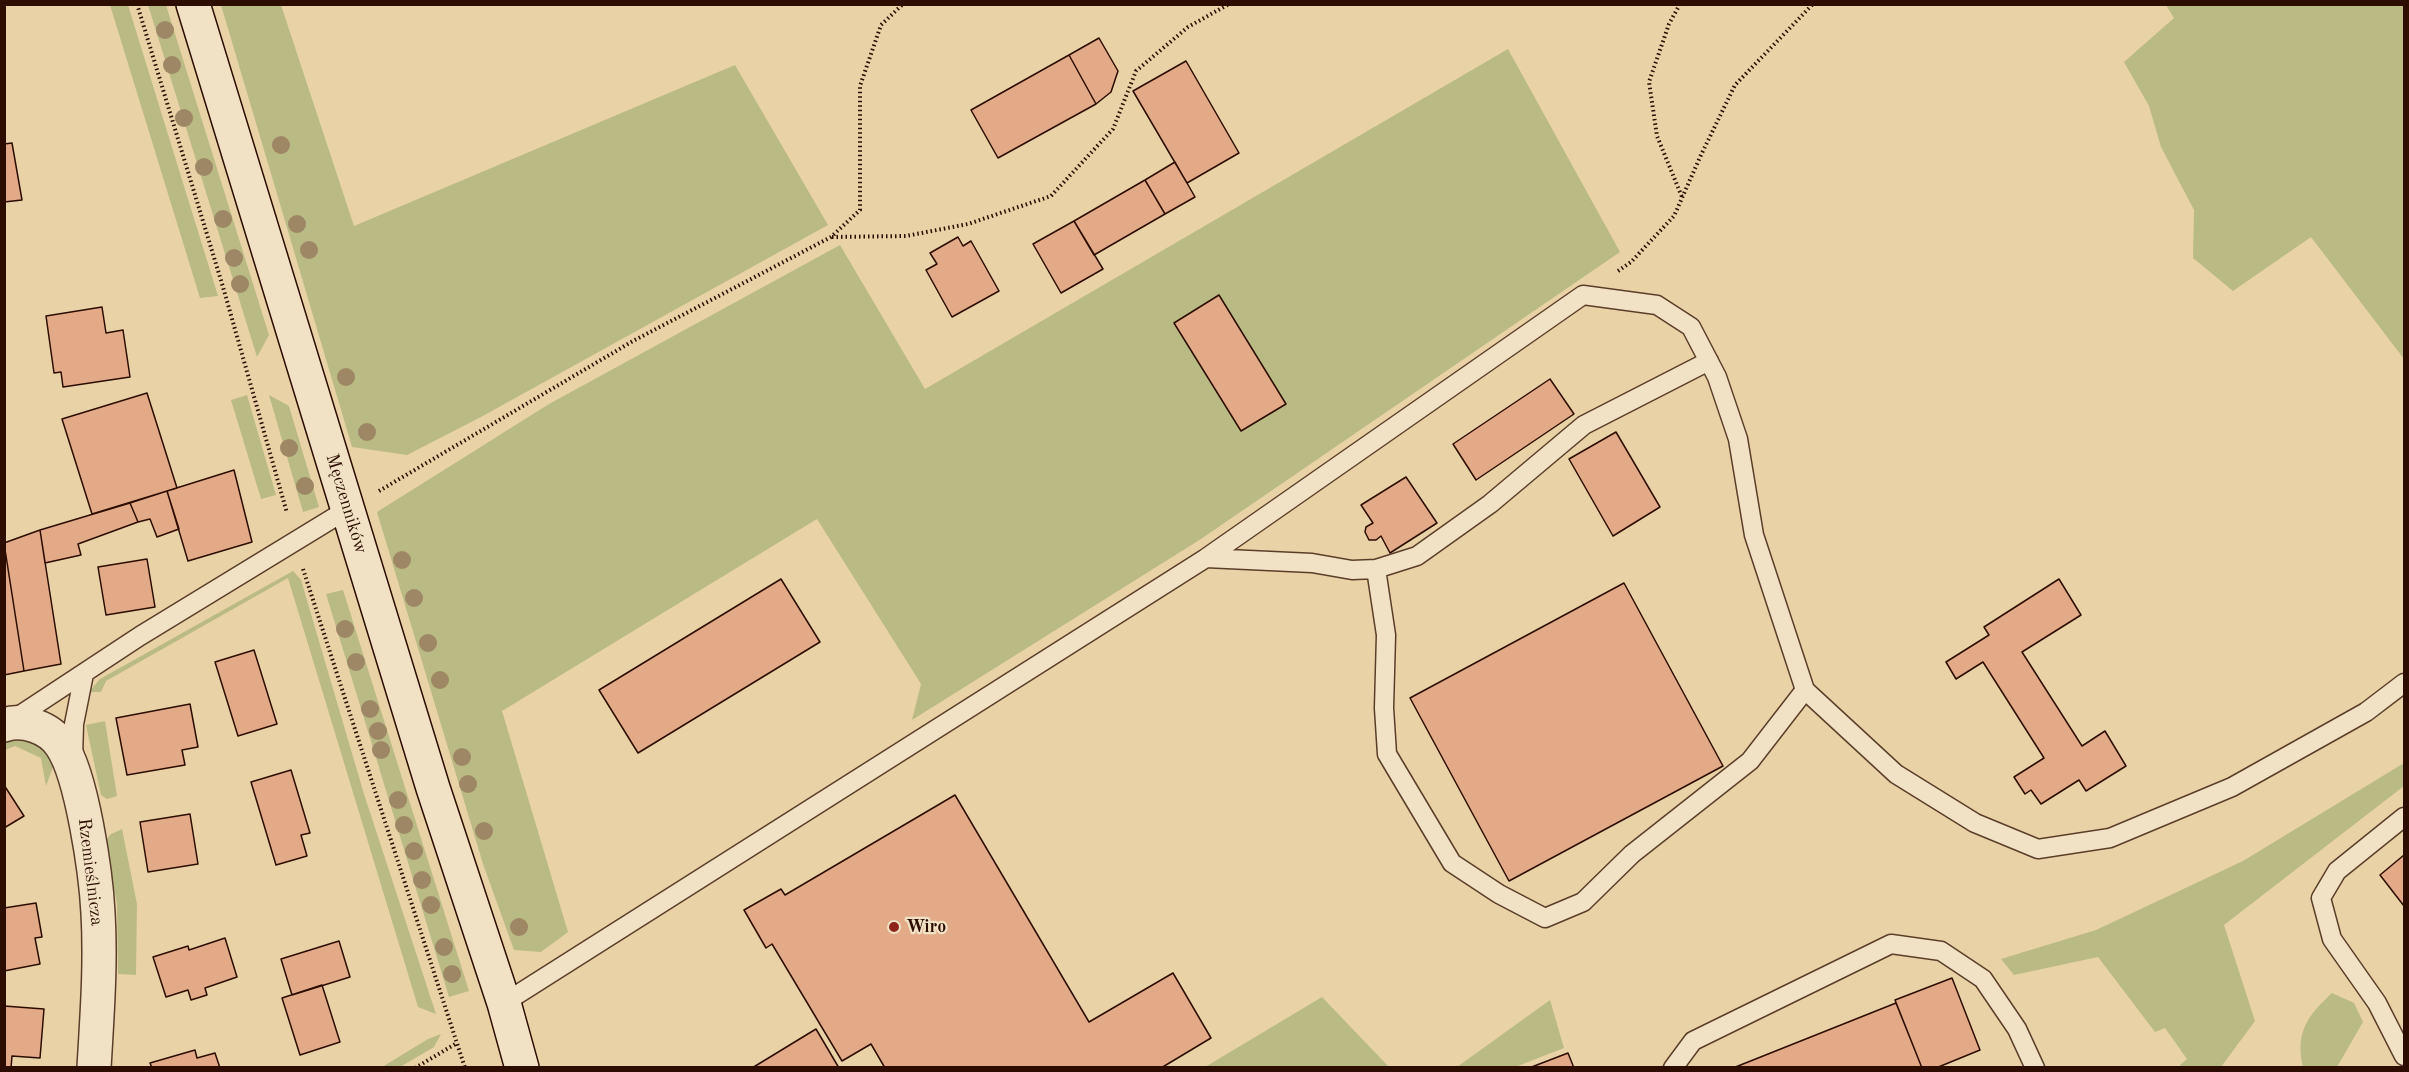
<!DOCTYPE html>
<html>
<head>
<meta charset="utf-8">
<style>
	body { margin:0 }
	#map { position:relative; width:2409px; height:1072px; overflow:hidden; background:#e9d2a6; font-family:"Old Standard TT",serif }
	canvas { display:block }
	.frame { position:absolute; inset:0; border:6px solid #2c0d00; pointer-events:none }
</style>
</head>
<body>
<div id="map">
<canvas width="2409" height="1072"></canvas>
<div class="frame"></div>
</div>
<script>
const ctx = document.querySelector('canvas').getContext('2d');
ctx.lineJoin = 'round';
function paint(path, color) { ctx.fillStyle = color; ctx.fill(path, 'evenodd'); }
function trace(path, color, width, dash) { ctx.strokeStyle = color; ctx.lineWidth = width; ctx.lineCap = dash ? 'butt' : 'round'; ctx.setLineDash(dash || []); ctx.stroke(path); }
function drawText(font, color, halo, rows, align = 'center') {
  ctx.font = font + ' "Old Standard TT",serif'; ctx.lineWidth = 4.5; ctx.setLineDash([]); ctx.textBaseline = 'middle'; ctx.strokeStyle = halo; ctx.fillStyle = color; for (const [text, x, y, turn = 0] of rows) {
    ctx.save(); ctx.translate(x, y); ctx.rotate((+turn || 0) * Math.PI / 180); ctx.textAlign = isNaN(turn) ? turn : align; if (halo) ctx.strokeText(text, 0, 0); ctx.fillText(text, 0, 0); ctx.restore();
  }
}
paint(new Path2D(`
	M110 5H128L218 296 200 298Z
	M148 5H166L269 335 257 357Z
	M221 5H281L354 226 735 65 828 225 481 417 407 455 352 447Z
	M2166 5H2404V359L2311 237 2233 291 2193 258 2194 210 2161 147 2149 106 2124 62 2174 18Z
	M1508 49 1620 252 1201 539 912 720 921 684 817 519 502 711 568 932 541 952 514 950 483 864 377 512 549 404 840 245 925 389Z
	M247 395 276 495 261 499 231 400Z
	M269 395 289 406 319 507 303 512Z
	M293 571 301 580 364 794 436 1014 418 1007 288 578 106 681 101 692H89L100 679Z
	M343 590 469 991 449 997 326 594Z
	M105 721 117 796 107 799 101 795 86 725Z
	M15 737 38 743 56 759 46 786 41 758 15 746 5 750V740Z
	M2404 763V786L2224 925 2255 1021 2221 1067H2182L2180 1065 2187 1059 2165 1028 2155 1032 2098 957 2014 975 2001 959 2096 930 2243 861Z
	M122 829 137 904 136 975 118 974 117 904 105 841 111 834Z
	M2332 993 2354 1003 2363 1022 2337 1067H2303C2295 1033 2307 1016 2332 993Z
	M1322 997 1389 1067H1205Z
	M1550 1000 1564 1048 1515 1067H1457Z
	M441 1034 434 1047 400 1067H382L428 1039Z`), '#babb84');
const building = new Path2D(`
	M1099 38 1118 71 1111 92 1096 104 1069 55Z
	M1069 55 1096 104 998 158 971 110Z
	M1186 61 1239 153 1187 183 1133 91Z
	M12 143 22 200 4 202V144Z
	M1175 162 1195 197 1165 214 1145 180Z
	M1145 180 1165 214 1094 255 1074 221Z
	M1074 221 1103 269 1061 293 1033 244Z
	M958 237 963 246 971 241 999 291 952 317 926 270 937 264 930 253Z
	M1219 295 1286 404 1241 431 1174 323Z
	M102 307 106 333 123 330 130 377 63 387 61 372 54 373 46 316Z
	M1550 379 1574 414 1476 480 1453 444Z
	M147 393 177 488 92 514 62 419Z
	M1616 432 1660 507 1613 536 1569 459Z
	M234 470 252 542 188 561 167 491Z
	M1406 477 1437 523 1390 553 1381 536 1376 540H1369L1365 532 1366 527 1373 523 1361 505Z
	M167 491 179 529 157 537 150 519 138 522 130 503Z
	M130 503 138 522 78 544 81 555 45 563 40 530Z
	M40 530 61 664 24 671 4 543Z
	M4 543 24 671 4 675Z
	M147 559 155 607 106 615 98 567Z
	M781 579 820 642 638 753 599 690Z
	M2059 579 2081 615 2022 652 2082 746 2105 731 2126 766 2086 791 2079 780 2041 804 2031 790 2025 794 2014 777 2044 758 1983 662 1956 679 1946 662 1989 635 1984 627Z
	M1624 583 1723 766 1509 881 1410 698Z
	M254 650 277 724 238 736 215 662Z
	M190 704 198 747 182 750 185 765 127 775 116 718Z
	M291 770 310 833 301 835 307 856 276 865 251 782Z
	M4 785 24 816 4 828Z
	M955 795 1089 1022 1173 973 1211 1038 1161 1068H885L871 1044 842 1061 772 944 766 948 744 910 781 889 785 895Z
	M190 814 198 864 148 872 140 822Z
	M2404 855V906L2380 875Z
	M36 903 42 937 35 938 40 964 4 971V908Z
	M225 938 237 977 205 988 207 995 191 1000 188 990 166 997 153 957 188 946 189 950Z
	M339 941 350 977 292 995 281 959Z
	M1952 978 1980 1050 1936 1068H1922L1895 1000Z
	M322 985 340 1042 300 1055 282 998Z
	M1896 1003 1922 1068H1733Z
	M4 1006 44 1009 40 1058 12 1056 11 1068H4Z
	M816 1029 839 1068H752Z
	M195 1050 197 1058 215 1053 220 1068H152L150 1063Z
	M1568 1053 1574 1068H1529Z`);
paint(building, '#e2aa87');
trace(building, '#2c0d00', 1.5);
const lane = new Path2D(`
	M1206 558 1312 563 1352 570 1376 569 1417 556 1490 504 1584 425 1709 361
	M1376 569 1386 635 1384 708 1387 754 1452 863 1499 894 1545 918 1583 902 1632 854 1750 761 1805 690
	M11 721 140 636 348 509
	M73 758 74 724 84 674
	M2404 817 2337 871 2321 898 2332 939 2377 1003 2404 1056
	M504 1003 1206 558 1583 295 1657 305 1691 327 1717 377 1738 439 1754 535 1805 690 1896 774 1975 823 2038 849 2110 838 2232 787 2366 712 2404 683
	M1673 1068 1693 1041 1891 944 1941 951 1983 979 2017 1029 2035 1068`);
const street = new Path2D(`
	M4 725C23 718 50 728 61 745 82 775 96 874 98 913 101 964 97 1016 94 1068`);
const secondary = new Path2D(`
	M193 4 433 788 504 1003 522 1068`);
trace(lane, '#5b3e2a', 21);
trace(street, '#5b3e2a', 36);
trace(secondary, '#2c0d00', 36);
trace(new Path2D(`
	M137 4 223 287 287 513
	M1680 4 1669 24 1649 82 1657 136 1682 197
	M832 237 906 236 968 224 1051 196 1113 129 1136 71 1188 27 1229 4
	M1618 271 1631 262 1674 216 1701 155 1735 85 1813 4
	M379 491 633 341 831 237 860 210V86L881 25 903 4
	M303 569 465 1068
	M415 1068 457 1043`), '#2c0d00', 4, [1.5, 3]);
trace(lane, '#f1e2c5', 18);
trace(street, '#f1e2c5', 33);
trace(secondary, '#f1e2c5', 33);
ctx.fillStyle = '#9d8764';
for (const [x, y] of [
	[165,30],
	[172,65],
	[184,118],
	[281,145],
	[204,167],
	[223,219],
	[297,224],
	[309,250],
	[234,258],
	[240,284],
	[346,377],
	[367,432],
	[289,448],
	[305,486],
	[402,560],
	[414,598],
	[345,629],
	[428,643],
	[356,662],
	[440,680],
	[370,709],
	[378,731],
	[381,750],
	[462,757],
	[468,784],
	[398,800],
	[404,825],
	[484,831],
	[414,851],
	[422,880],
	[431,905],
	[519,927],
	[444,947],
	[452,974]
]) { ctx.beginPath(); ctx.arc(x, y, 9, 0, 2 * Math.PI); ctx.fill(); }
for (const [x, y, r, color] of [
	[894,927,6,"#8f2418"]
]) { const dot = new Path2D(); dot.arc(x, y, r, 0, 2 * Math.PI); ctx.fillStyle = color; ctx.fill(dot); trace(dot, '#f1e2c5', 2); }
drawText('18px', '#2c0d00', '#f1e2c5', [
	["Męczenników",346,504,73],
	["Rzemieślnicza",90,872,83]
]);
drawText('bold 18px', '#2c0d00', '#f1e2c5', [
	["Wiro",906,927]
], 'left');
</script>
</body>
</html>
